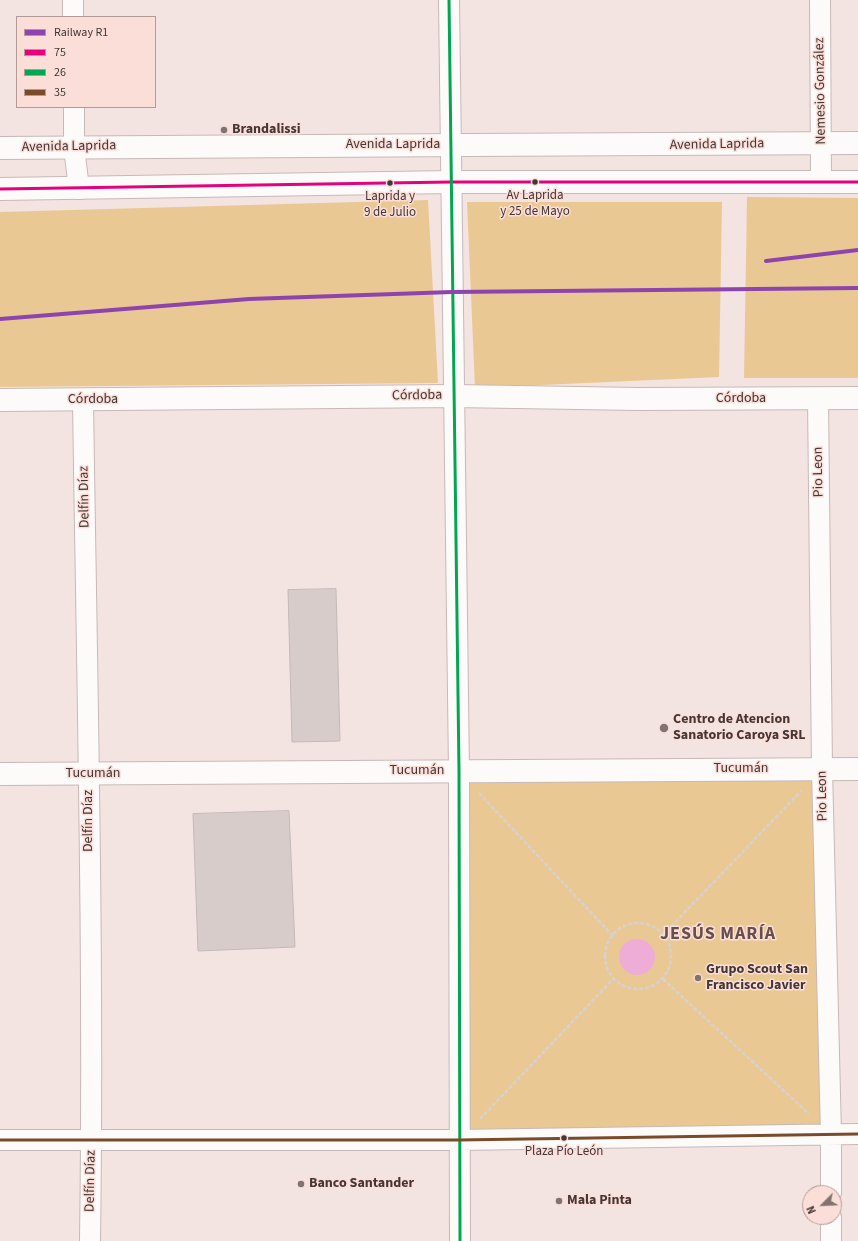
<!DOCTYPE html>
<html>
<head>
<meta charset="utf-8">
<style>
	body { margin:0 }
	#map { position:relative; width:858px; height:1241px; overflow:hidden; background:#f4e4e1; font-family:"Source Sans 3",sans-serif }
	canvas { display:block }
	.legend { position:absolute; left:16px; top:16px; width:140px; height:92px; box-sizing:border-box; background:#fcded9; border:1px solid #b29b97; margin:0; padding:5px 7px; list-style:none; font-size:12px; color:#423735 }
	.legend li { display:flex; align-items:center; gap:8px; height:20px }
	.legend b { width:20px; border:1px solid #b29b97 }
	.north { position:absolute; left:802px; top:1185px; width:40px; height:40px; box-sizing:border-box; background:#fcded9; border:1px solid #b29b97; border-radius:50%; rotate:246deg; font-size:11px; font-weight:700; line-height:16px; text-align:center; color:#423735 }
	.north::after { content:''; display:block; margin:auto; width:14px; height:18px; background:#807471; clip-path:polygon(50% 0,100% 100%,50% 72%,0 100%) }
</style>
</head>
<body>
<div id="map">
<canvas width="858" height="1241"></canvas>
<ul class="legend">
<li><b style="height:5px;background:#8e44ad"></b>Railway R1</li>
<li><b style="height:5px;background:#e5007d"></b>75</li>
<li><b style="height:5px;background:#00a651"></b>26</li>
<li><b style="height:5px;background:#7a4b2a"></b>35</li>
</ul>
<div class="north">N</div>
</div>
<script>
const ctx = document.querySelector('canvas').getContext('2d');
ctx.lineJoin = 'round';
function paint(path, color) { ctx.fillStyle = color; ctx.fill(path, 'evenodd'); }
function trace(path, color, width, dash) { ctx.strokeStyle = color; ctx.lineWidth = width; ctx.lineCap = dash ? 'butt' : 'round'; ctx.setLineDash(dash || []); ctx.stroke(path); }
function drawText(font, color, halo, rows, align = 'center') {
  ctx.font = font + ' "Source Sans 3",sans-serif'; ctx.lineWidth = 3; ctx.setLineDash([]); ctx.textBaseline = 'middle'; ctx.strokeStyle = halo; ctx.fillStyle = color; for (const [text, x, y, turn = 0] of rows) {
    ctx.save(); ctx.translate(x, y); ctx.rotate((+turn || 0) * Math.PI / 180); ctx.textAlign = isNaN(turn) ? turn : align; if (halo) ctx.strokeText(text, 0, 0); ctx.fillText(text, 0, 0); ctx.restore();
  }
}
paint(new Path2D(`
	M747 197 858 198V378H744Z
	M428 200 438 383 0 387V212Z
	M467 202H722L719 377 475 388Z
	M822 769 831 1135 459 1140V771Z`), '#eac894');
paint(new Path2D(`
	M619 957a18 18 0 1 1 36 0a18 18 0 1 1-36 0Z`), '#edadd7');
const building = new Path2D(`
	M336 589 340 741 292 742 288 590Z
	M289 811 295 947 198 951 193 814Z`);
paint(building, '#d8cccb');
trace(building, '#c4b8b8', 1);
const street = new Path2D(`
	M73 0V17
	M449 0 459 771 460 1241
	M820 0 821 182
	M74 107V147L79 189
	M818 398 822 769 831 1135V1193
	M83 400C87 680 94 961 90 1241
	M0 1140H459L858 1134
	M831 1241V1217`);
const secondary = new Path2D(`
	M0 148C286 144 572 146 858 143
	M0 189 451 182H858
	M0 400 454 396 639 399 858 398
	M0 774 858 769`);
trace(street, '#c6b9b7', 22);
trace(secondary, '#c6b9b7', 24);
trace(new Path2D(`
	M479 793 613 936
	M605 956a33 33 0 1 1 66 0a33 33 0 1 1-66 0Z
	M663 935 801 791
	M663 979 809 1114
	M480 1119 614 978`), '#d7d2d2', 2.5, [4, 2]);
trace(street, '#fdfbfa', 20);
trace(secondary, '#fdfbfa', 22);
trace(new Path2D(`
	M0 189 451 182H858`), '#e5007d', 3);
trace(new Path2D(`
	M449 0 459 771 460 1241`), '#00a651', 3);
trace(new Path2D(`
	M0 1140H459L858 1134`), '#7a4b2a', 3);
trace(new Path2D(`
	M766 261 858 250
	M0 319 249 299 452 292 858 288`), '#8e44ad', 4);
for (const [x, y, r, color] of [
	[224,130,4,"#807471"],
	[535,182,3.5,"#423735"],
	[390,183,3.5,"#423735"],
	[664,728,5,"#807471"],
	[698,978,4,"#807471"],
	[564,1138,3.5,"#423735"],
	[301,1184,4,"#807471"],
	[559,1201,4,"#807471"]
]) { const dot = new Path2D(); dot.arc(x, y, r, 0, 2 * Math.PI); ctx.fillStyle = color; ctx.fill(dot); trace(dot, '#fcded9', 1.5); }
drawText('13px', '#423735', '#fcded9', [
	["Av Laprida",535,196],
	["y 25 de Mayo",535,212],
	["Laprida y",390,197],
	["9 de Julio",390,213],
	["Plaza Pío León",564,1152]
]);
drawText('14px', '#423735', '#fcded9', [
	["Nemesio González",821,91,-91],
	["Avenida Laprida",393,145],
	["Avenida Laprida",717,145,-1],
	["Avenida Laprida",69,147,-1],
	["Córdoba",417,396,-1],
	["Córdoba",741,399],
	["Córdoba",93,400],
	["Pio Leon",819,472,-91],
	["Delfín Díaz",85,497,-91],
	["Tucumán",741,769],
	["Tucumán",417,771],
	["Tucumán",93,774],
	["Pio Leon",823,796,-91],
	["Delfín Díaz",89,821,-90],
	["Delfín Díaz",91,1181,-89]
]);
drawText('bold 14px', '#423735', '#fcded9', [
	["Brandalissi",232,130],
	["Centro de Atencion",673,720],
	["Sanatorio Caroya SRL",673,736],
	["Grupo Scout San",706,970],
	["Francisco Javier",706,986],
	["Banco Santander",309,1184],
	["Mala Pinta",567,1201]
], 'left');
ctx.letterSpacing = '1px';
drawText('bold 18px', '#674f4b', '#fcded9', [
	["JESÚS MARÍA",718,935]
]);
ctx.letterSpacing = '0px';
</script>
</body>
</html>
